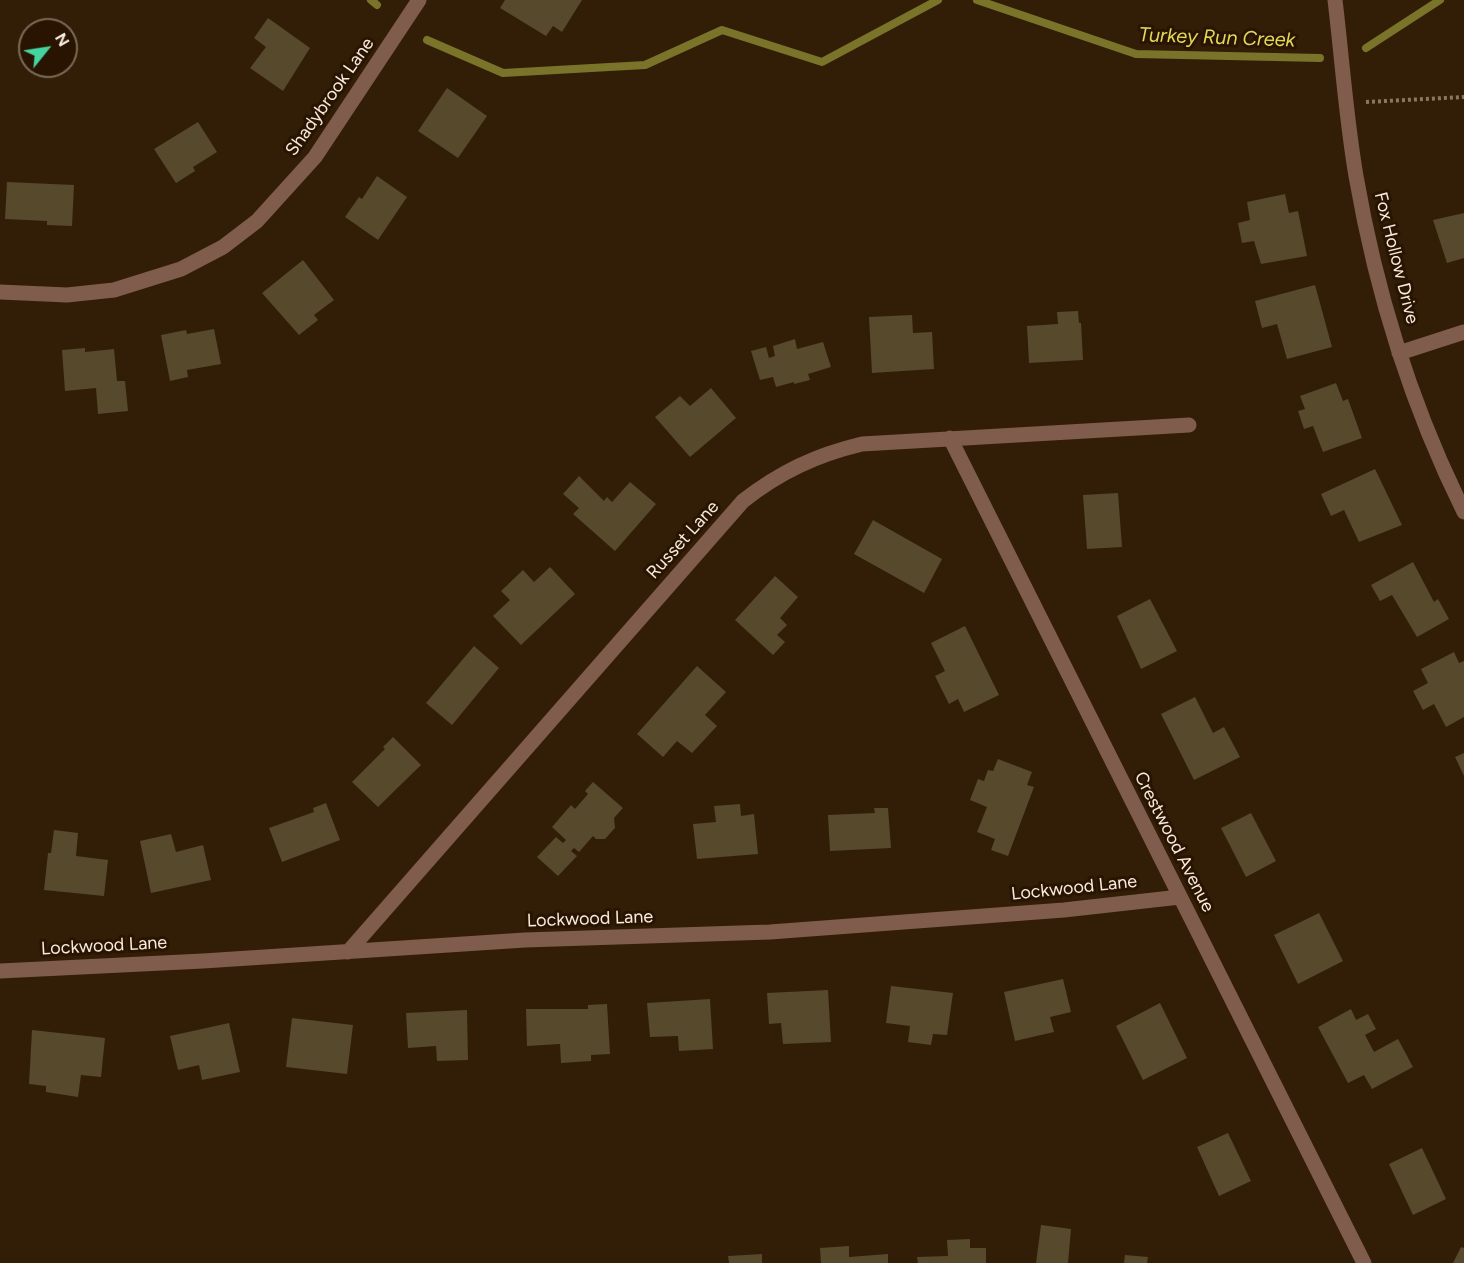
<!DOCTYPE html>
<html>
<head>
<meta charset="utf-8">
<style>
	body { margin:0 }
	#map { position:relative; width:1464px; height:1263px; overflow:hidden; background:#321e07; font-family:Figtree,sans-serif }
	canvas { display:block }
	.north { position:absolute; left:18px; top:18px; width:60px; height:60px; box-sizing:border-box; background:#281400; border:2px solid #7b6a58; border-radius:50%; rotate:60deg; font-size:16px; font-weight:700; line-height:24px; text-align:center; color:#f8eadc }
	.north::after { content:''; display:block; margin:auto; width:21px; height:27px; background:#44d49f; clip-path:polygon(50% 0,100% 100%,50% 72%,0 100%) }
</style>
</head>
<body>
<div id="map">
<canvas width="1464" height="1263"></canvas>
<div class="north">N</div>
</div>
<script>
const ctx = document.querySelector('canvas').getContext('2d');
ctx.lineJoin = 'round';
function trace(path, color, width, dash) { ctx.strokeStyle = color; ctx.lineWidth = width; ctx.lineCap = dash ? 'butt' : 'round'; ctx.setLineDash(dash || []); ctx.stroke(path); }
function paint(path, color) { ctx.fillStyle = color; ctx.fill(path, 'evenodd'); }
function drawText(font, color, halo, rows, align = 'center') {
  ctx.font = font + ' Figtree,sans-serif'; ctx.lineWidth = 6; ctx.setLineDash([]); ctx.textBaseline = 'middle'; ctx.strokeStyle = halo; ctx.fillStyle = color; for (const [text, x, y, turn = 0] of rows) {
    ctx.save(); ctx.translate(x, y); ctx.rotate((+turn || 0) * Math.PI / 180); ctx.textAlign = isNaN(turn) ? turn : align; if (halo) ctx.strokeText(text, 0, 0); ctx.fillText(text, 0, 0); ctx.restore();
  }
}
trace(new Path2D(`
	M371 0 377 5
	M977 0 1136 54 1320 58
	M427 40 503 73 645 65 722 30 822 62 938 0
	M1366 48 1440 0`), '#797429', 8);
paint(new Path2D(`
	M505 0H582L562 32 553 26 546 36 500 8Z
	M268 18 310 48 283 91 250 68 266 47 254 38Z
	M447 88 487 116 458 158 418 131Z
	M198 122 217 152 193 167 195 171 176 183 154 149Z
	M377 176 407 197 378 240 345 217 359 197 362 199Z
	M7 182 74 185 72 226 47 225V221L5 219Z
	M1285 194 1289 213 1298 211 1307 256 1261 264 1254 241 1242 243 1238 223 1250 220 1247 202Z
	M1464 213V258L1447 263 1433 220Z
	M303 260 334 300 314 315 318 320 299 335 262 293Z
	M1315 285 1332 347 1287 359 1277 324 1262 328 1255 301Z
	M1078 311 1079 323H1081L1083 360 1029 363 1027 326 1058 324 1057 312Z
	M912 315 913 333 932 332 934 369 872 373 869 317Z
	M214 329 221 364 187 370 188 377 170 381 161 335 186 330 187 334Z
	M795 339 797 349 823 342 831 367 808 374 810 380 794 384V382L776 387 773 377 760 380 751 351 766 347 769 358 775 356 773 346Z
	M85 348V352L114 349 117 381H125L128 411 98 414 96 388 65 391 62 350Z
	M1336 383 1343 401 1348 399 1362 438 1323 452 1313 426 1304 429 1298 411 1305 409 1300 396Z
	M711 388 736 418 690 457 655 417 680 396 690 406Z
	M1375 469 1402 525 1359 542 1344 510 1331 516 1321 494Z
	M579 476 604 501 607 497 612 502 630 482 656 504 615 551 573 514 579 508 563 494Z
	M1118 493 1122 547 1087 549 1083 495Z
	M873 520 942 559 924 593 854 554Z
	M1413 562 1434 602 1438 599 1449 619 1417 637 1392 595 1380 601 1371 585Z
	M550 567 575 594 521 645 493 616 510 600 501 591 523 570 534 582Z
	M775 576 798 597 780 618 787 625 777 635 785 642 773 655 735 620Z
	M1150 599 1177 651 1141 669 1117 616Z
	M965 626 999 695 964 712 958 699 949 704 935 676 945 671 931 643Z
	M474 646 499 668 452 725 426 703Z
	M1454 652 1459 663 1464 661V717L1446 727 1434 704 1423 710 1413 691 1428 683 1421 669Z
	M697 666 726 692 705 715 717 726 692 753 677 741 663 757 637 734Z
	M1195 697 1213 733 1224 727 1240 757 1194 780 1161 714Z
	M393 737 421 765 378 807 352 782 385 749 383 747Z
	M1464 753V776L1455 757Z
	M998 759 1032 772 1027 785 1034 787 1008 856 991 850 995 839 977 832 987 807 970 800 978 779 984 781 988 770 993 771Z
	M593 782 623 808 614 818 615 828 605 839H596L593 836 579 852 574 848 571 851 577 856 558 876 537 857 556 837 563 843 566 840 552 827 571 805 575 809 588 794 585 791Z
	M326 803 340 840 282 862 269 828 314 812 313 808Z
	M740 804 741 816 754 814 758 854 697 859 693 824 716 822 714 806Z
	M874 808H888L891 848 830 851 828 815 875 813Z
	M1251 813 1276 861 1246 877 1221 828Z
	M54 830 78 833 76 856 108 860 104 896 44 890 48 853H51Z
	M171 834 176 852 203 845 211 880 151 893 140 841Z
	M1319 913 1343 961 1298 984 1274 935Z
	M1063 979 1071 1012 1050 1017 1054 1032 1015 1041 1004 992Z
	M891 986 953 993 947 1035 933 1034 931 1045 908 1042 910 1026 886 1023Z
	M828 990 831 1042 783 1044 781 1023 769 1024 767 993Z
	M710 999 713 1049 679 1051 678 1036 650 1037 647 1003Z
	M1160 1003 1187 1058 1143 1080 1116 1026Z
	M607 1004 610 1054 591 1055V1061L561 1063 560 1044 527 1046 526 1009H588V1005Z
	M1351 1009 1356 1020 1368 1014 1376 1029 1365 1035 1374 1052 1398 1039 1413 1067 1372 1089 1364 1075 1348 1083 1318 1027Z
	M467 1010 468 1060 437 1061 436 1046 408 1048 406 1013Z
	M292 1018 353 1025 347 1074 286 1067Z
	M229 1023 240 1072 202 1080 199 1065 178 1070 170 1036Z
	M32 1030 105 1038 101 1077 81 1075 78 1097 46 1092V1086L29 1084Z
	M1228 1133 1251 1181 1219 1196 1197 1147Z
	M1422 1148 1446 1199 1413 1215 1389 1164Z
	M1041 1225 1071 1229 1068 1263H1036Z
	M970 1239V1248H986V1263H918L917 1257 948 1256 947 1240Z
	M849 1246V1257L888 1254V1263H821L820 1248Z
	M1461 1247 1464 1248V1263H1453Z
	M762 1254V1263H729L728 1256Z
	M1125 1255 1148 1257 1147 1263H1124Z`), '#56492c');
trace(new Path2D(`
	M1366 102 1464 97`), '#897764', 4, [3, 3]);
trace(new Path2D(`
	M1335 0C1342 58 1346 118 1356 176 1376 292 1412 407 1464 512
	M0 292 67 295 114 290 181 269 223 247 257 221 315 157 419 0
	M1399 353 1464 332
	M950 438 1364 1263
	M348 952 743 501C780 472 816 455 862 444L1189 425
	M0 971 203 961 525 940 770 932 1064 910 1180 897`), '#805c4c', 15);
drawText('18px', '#f8eadc', '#281400', [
	["Shadybrook Lane",330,97,-55],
	["Fox Hollow Drive",1396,258,76],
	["Russet Lane",683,540,-48],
	["Crestwood Avenue",1174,842,63],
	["Lockwood Lane",1074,888,-6],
	["Lockwood Lane",590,919,-2],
	["Lockwood Lane",104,946,-3]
]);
drawText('italic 20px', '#e2d957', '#281400', [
	["Turkey Run Creek",1217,38,2]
]);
</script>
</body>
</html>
